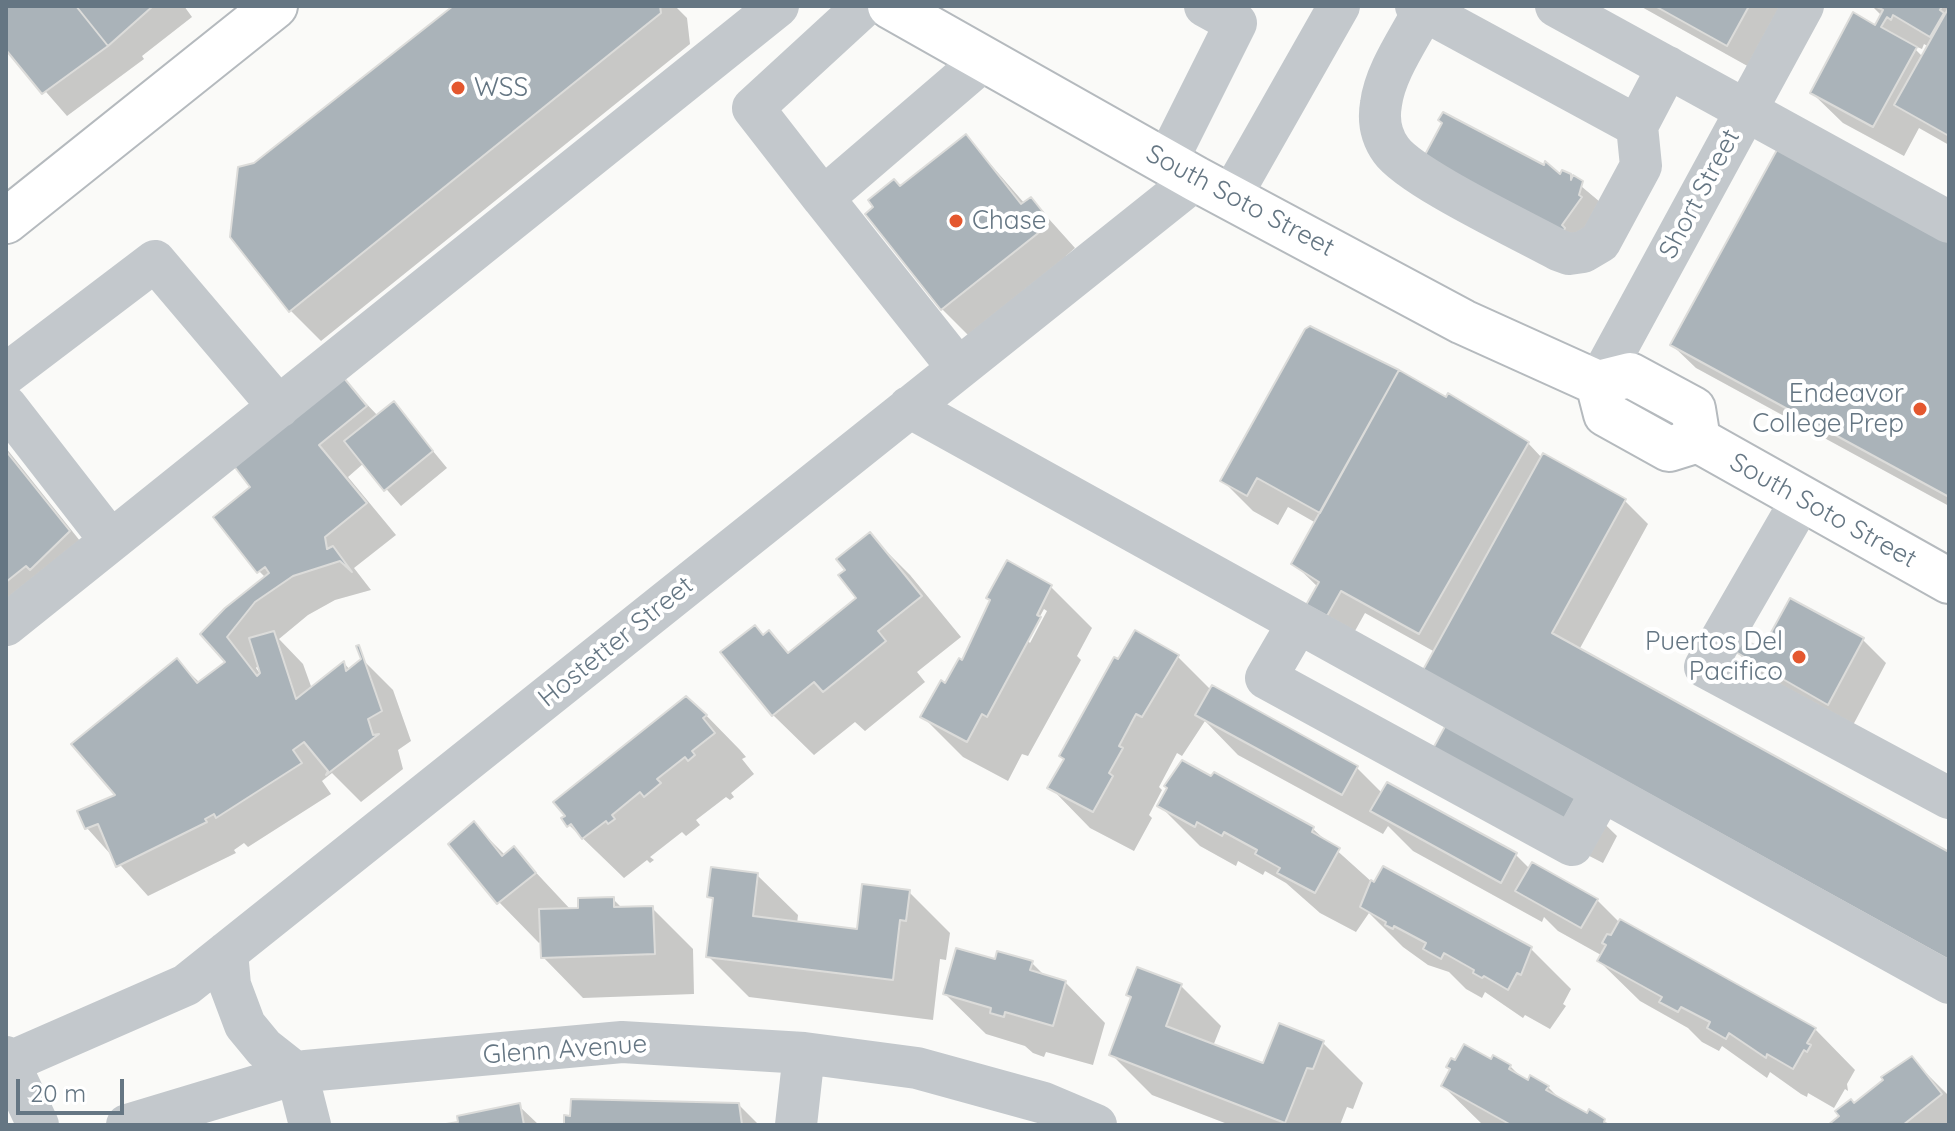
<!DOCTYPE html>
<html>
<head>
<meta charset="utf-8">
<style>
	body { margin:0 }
	#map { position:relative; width:1955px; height:1131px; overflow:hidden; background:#fafaf8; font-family:Quicksand,sans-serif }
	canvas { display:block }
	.frame { position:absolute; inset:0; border:8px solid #657683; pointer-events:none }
	.scale { position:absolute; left:16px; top:1079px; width:108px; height:36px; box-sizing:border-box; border:4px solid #657683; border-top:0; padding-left:10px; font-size:24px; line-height:28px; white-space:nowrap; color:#657683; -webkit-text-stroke:6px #fff; paint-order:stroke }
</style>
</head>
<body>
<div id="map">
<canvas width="1955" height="1131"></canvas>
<div class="frame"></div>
<div class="scale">20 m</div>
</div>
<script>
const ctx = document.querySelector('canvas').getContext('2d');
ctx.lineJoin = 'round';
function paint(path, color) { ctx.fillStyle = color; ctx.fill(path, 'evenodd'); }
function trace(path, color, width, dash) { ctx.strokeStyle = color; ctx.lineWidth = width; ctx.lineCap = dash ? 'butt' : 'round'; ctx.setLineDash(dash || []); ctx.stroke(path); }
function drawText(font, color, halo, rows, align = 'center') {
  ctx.font = font + ' Quicksand,sans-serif'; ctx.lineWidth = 8; ctx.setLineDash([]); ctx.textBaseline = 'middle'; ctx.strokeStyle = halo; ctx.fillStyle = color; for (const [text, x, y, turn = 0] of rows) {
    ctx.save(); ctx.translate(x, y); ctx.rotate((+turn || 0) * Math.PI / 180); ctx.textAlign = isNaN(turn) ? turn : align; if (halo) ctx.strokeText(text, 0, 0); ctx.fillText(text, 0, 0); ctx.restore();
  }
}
paint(new Path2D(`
	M6 6H184L192 17 142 56 144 59 67 116 6 46Z
	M456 6H675L687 18 690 44 321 341 291 311 232 237Z
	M1640 6H1785L1751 68Z
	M1872 6H1949V145L1919 128 1904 156 1843 123 1812 93 1876 27 1882 16ZM1910 44 1922 49 1924 44 1929 47 1923 57Z
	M966 136 1025 204 1031 199 1075 248 1066 256 1070 261 972 339 942 309Z
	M1569 176 1606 207 1592 236 1555 250 1561 177Z
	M1949 245V506L1696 368 1672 345Z
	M344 380 378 416 394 404 447 468 401 506 364 463 348 477 396 535 354 568 371 590 335 600 308 615 279 639 303 664 312 689 344 663 350 670 363 660 393 690 411 741 398 750 403 769 361 802 332 773 322 781 331 794 248 847 244 843 234 850 236 853 148 896 87 828 119 796 177 661 200 683 228 662 202 634 266 578 259 571 253 487ZM259 664 263 678 256 668Z
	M1528 443 1542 458 1625 501 1648 524 1579 650 1949 854 1435 652 1365 613 1351 638 1332 628 1318 587 1294 564 1316 523 1288 507 1278 525 1253 511 1223 481Z
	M6 448 92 556 6 624Z
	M870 535 910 575 961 637 917 672 925 682 865 731 855 722 814 755 773 715 764 636 769 632 790 654 859 598 848 570Z
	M1008 563 1051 587 1092 628 1077 656 1081 660 1028 756 1022 754 1008 781 963 757 923 717 963 662ZM1044 609 1047 611 1030 643 1027 640Z
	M1863 640 1886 663 1852 727 1760 675 1736 651 1763 652Z
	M1178 657 1211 690 1357 768 1382 793 1516 855 1530 869 1597 900 1620 923 1815 1029 1855 1070 1847 1084 1848 1091 1845 1089 1834 1108 1808 1093 1807 1097 1801 1094 1770 1072 1767 1078 1722 1046 1719 1051 1702 1042 1688 1028 1640 1001 1599 961 1601 955 1558 931 1544 917 1542 922 1413 851 1388 826 1383 834 1238 755 1205 721 1182 756 1177 753 1159 787 1162 790 1149 815 1152 818 1134 851 1090 828 1050 787Z
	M700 709 740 750 746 757 742 759 754 774 731 793 734 797 730 800 726 797 696 820 700 825 686 836 682 832 650 857 654 860 650 863 647 860 624 878 569 825Z
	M1576 796 1617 836 1603 863 1488 804Z
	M1160 806 1313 829 1373 883 1384 868 1531 949 1571 989 1563 1004 1566 1006 1550 1029 1525 1015 1523 1018 1485 992 1482 998 1466 989 1449 972 1428 965 1403 947 1369 913 1356 932 1320 913 1286 883 1265 871 1263 875 1238 861 1236 866 1200 846Z
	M474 824 506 856 514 849 571 910 613 899 623 909 652 908 693 949 694 994 583 998 543 957 542 941 539 943 499 902 450 844Z
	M757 875 798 915 797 924 859 932 909 892 950 933 946 960 940 959 933 1020 749 997 708 956 715 902 709 896Z
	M996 962 1032 963 1046 977 1065 982 1105 1023 1093 1065 1046 1052 1044 1057 1033 1053 1025 1046 986 1034 945 994Z
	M1181 986 1221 1026 1213 1046 1264 1066 1323 1043 1363 1083 1353 1109 1347 1107 1340 1125H1230L1152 1095 1111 1054 1132 999 1128 995Z
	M1912 1059 1949 1096V1125H1831Z
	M1491 1062 1510 1066 1523 1079 1548 1087 1562 1101 1609 1125H1483L1443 1086Z
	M739 1105 759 1125H566Z
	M519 1106 539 1125H453Z`), '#0003');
const building = new Path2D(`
	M6 6H76L108 46 42 94 6 50Z
	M76 6H153L108 46Z
	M453 6H660L661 13 289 312 230 237 238 167 254 163Z
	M1655 6H1749L1727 46Z
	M1875 6H1942L1940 10 1944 13 1930 37 1893 15 1891 20 1887 17 1881 27 1917 47 1873 127 1810 93 1853 12 1875 25 1883 10Z
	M1949 7V136L1894 105Z
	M1443 112 1544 165 1545 161 1560 174 1562 170 1571 174V180L1573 175 1583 181 1579 195 1582 197 1562 225 1565 228 1560 238 1420 164 1442 123 1438 120Z
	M966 134 1021 204 1031 197 1047 217 1037 225 1042 230 941 310 865 214 873 207 868 200 894 179 900 186Z
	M1778 148 1949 242V497L1670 345Z
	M1310 326 1399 370 1320 513 1257 478 1247 496 1220 481 1305 329Z
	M1399 370 1446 397 1448 393 1529 442 1419 634 1341 591 1327 616 1306 605 1319 582 1291 564Z
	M344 378 367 406 319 445 367 503 325 537 327 549 333 546 352 572 340 561 293 576 255 602 227 637 257 676 260 673 249 638 274 631 296 699 344 661 346 671 361 659 356 646 359 645 382 711 368 719 373 735 379 734 326 775 328 771 304 742 293 750 302 763 216 818 214 814 205 819 207 822 116 867 98 824 85 829 77 811 115 795 71 744 177 658 197 683 225 662 200 634 225 608 269 573 265 567 257 573 213 517 250 487 234 466Z
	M394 401 433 451 384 491 344 441Z
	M6 451 70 531 30 570 26 566 6 582Z
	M1543 453 1626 499 1552 633 1949 852V960L1423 670Z
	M870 532 922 596 878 631 886 641 823 692 814 682 772 716 720 652 755 625 763 635 769 630 788 653 856 598 838 575 845 570 836 559Z
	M1007 560 1052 585 1037 615 1041 617 987 717 982 714 967 742 920 717 941 680 945 683 959 658 962 660 990 600 986 598Z
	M1790 598 1864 638 1828 705 1734 651 1741 638 1762 649Z
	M1135 630 1179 655 1142 717 1136 714 1119 746 1123 748 1109 773 1113 776 1093 812 1047 788 1064 759 1059 756 1114 657 1118 659Z
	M1212 685 1358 766 1342 795 1195 715Z
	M686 696 707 715 703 718 715 733 692 751 695 755 688 761 685 757 657 779 661 783 644 797 640 792 612 815 615 819 608 824 606 821 582 839 571 824 567 827 561 818 565 816 553 802Z
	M1447 723 1578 794 1562 823 1431 752Z
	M1182 760 1211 776 1214 772 1314 827 1312 832 1340 848 1315 893 1277 873 1280 868 1255 854 1257 850 1224 832 1222 836 1197 822 1195 827 1157 806 1167 788 1164 786Z
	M1387 782 1517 853 1501 883 1370 811Z
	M474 821 502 856 514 846 536 873 497 904 448 844Z
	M1532 862 1598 899 1581 928 1515 891Z
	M1383 866 1532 947 1521 975 1517 973 1508 990 1484 976 1482 978 1473 973 1474 970 1444 953 1441 959 1423 949 1426 943 1394 926 1393 929 1385 925 1386 922 1360 907 1371 880 1374 882Z
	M711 867 758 873 753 916 857 929 862 884 910 890 906 921 900 920 893 980 706 957 713 898 707 897Z
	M614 897V907L653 906 655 954 541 958 539 909 578 908V898Z
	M1620 919 1816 1028 1807 1043 1811 1045 1807 1052 1804 1050 1793 1069 1767 1054 1766 1058 1729 1033 1726 1039 1707 1028 1710 1022 1681 1007 1678 1012 1659 1002 1662 997 1597 961 1606 945 1602 943 1607 934 1611 935Z
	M956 948 995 959 997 951 1033 961 1030 970 1066 981 1053 1026 1005 1012 1004 1017 990 1013 991 1008 943 994Z
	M1137 967 1182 984 1166 1026 1263 1063 1279 1023 1324 1041 1313 1069 1307 1068 1285 1123 1109 1055 1131 997 1126 995Z
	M1464 1044 1491 1059 1493 1055 1511 1065 1509 1069 1528 1080 1530 1075 1549 1086 1546 1090 1587 1113 1589 1109 1605 1119 1604 1122 1609 1125H1511L1441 1086 1450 1069 1446 1067 1451 1058 1455 1060Z
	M1912 1056 1942 1094 1903 1125H1828L1839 1116 1835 1111 1851 1099 1854 1103 1883 1080 1881 1077Z
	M571 1099 739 1103 742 1125H564V1115L570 1116Z
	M520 1103 524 1125H440L458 1122 457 1116Z`);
paint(building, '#aab3b9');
trace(building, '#dcdcda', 2);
const major = new Path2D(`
	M890 6 1196 179 1463 322 1598 383 1630 375 1693 409 1698 440
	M6 221 275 6
	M1598 383 1606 414 1669 449 1698 440 1949 581`);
trace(major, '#b5babe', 48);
trace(new Path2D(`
	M1416 6 1637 126 1668 67
	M1556 6 1949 222
	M1424 10C1409 39 1385 72 1381 104 1378 121 1381 136 1391 150 1411 178 1522 230 1558 250L1569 254 1583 252 1600 242 1641 166 1637 126
	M1166 163 1236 23 1205 6
	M823 198 753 108 864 6
	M1230 198 1339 6
	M958 368 823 198 985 59
	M6 374 155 261 279 407
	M1598 383 1803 6
	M6 406 111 541
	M909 407 1949 983
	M1802 499 1705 667 1949 798
	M1298 623 1266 678 1572 845 1602 791
	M6 625 778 6
	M227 952 230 985 245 1025 264 1048 297 1074 310 1125
	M6 1057 38 1125
	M10 1062 186 985 1196 179
	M127 1125 306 1071 622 1042 804 1053 917 1068 1044 1103 1096 1125
	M796 1125 804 1053`), '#c3c8cc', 42);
trace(major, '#fff', 44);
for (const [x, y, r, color] of [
	[458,88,8,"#e4572e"],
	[956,221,8,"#e4572e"],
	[1920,409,8,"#e4572e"],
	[1799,657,8,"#e4572e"]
]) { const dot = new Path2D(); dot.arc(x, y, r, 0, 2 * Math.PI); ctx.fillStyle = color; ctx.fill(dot); trace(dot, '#fff', 3); }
drawText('26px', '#657683', '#fff', [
	["WSS",474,88],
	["Chase",972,221],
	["Endeavor",1904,394,"right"],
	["College Prep",1904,424,"right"],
	["Puertos Del",1783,642,"right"],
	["Pacifico",1783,672,"right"]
], 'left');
drawText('26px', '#657683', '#fff', [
	["Short Street",1700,194,-62],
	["South Soto Street",1240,201,28],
	["South Soto Street",1823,511,29],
	["Hostetter Street",616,642,-39],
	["Glenn Avenue",565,1050,-4]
]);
</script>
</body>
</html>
